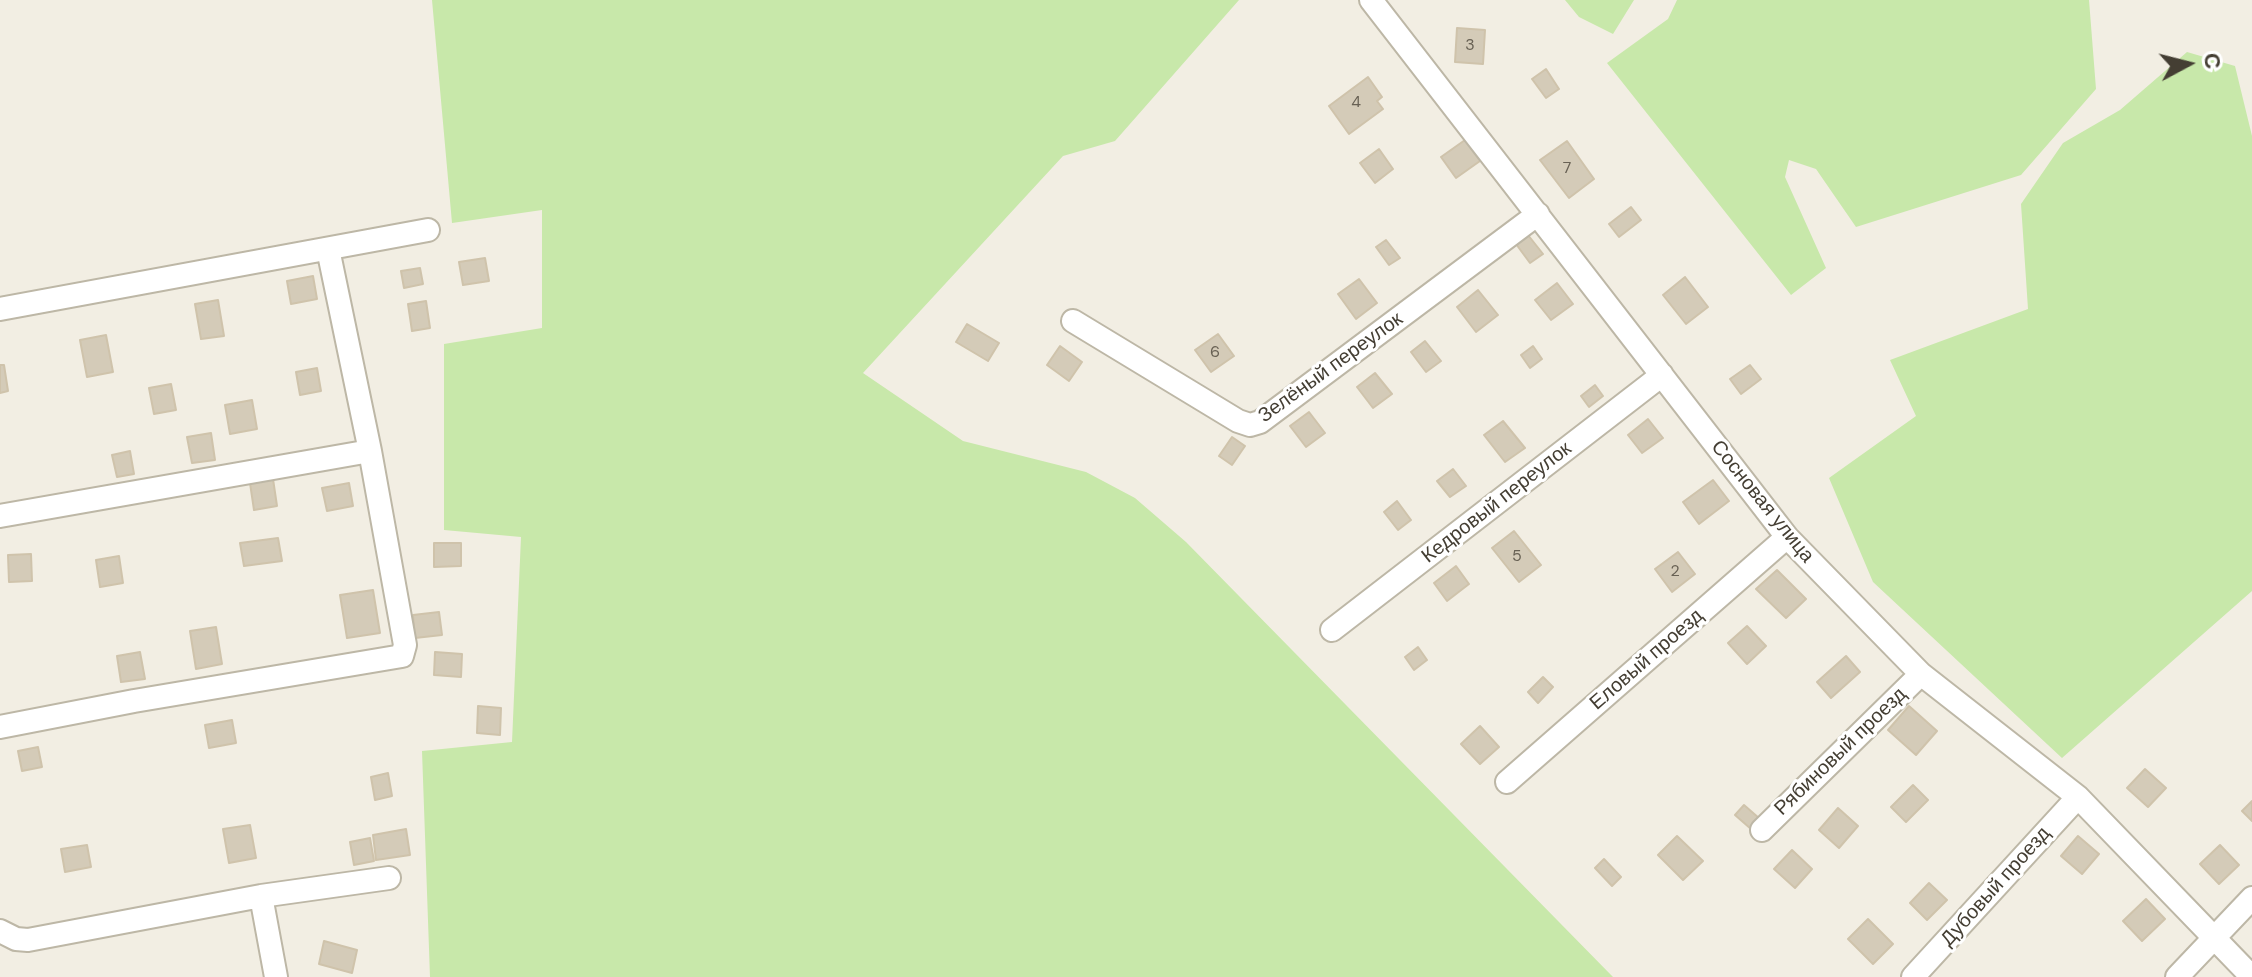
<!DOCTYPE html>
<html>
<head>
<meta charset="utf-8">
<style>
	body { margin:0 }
	#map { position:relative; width:2252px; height:977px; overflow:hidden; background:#f2eee3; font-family:"DM Sans",sans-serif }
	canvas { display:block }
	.north { position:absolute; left:2148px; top:24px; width:80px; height:80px; -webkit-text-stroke:6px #fff; paint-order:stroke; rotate:83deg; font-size:22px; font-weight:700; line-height:32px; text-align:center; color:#443e33 }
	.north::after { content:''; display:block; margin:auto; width:28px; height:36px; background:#443e33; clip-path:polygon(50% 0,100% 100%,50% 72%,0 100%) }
</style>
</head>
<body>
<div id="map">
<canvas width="2252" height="977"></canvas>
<div class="north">С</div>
</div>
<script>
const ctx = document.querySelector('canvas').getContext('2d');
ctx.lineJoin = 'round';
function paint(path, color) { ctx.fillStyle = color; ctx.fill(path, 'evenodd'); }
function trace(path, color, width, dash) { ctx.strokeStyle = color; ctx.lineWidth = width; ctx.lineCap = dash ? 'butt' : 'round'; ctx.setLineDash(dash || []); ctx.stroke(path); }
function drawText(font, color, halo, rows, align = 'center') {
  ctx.font = font + ' "DM Sans",sans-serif'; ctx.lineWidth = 6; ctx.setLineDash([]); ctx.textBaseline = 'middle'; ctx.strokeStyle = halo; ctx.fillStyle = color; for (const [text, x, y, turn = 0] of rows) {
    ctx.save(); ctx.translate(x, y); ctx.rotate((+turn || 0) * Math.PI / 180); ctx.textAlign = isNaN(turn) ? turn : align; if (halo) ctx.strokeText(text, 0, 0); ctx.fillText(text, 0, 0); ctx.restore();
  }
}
paint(new Path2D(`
	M432 0H1239L1115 141 1063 156 863 373 963 441 1086 472 1135 498 1186 542 1613 977H430L422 751 512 742 521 537 444 530V344L542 328V210L452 223Z
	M1565 0H1634L1613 34 1579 17Z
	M1677 0H2089L2096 89 2021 175 1856 227 1816 169 1789 160 1785 177 1826 268 1791 295 1607 63 1668 19Z
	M2187 52 2235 66 2252 136V591L2062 758 1873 582 1829 478 1916 416 1890 360 2028 309 2021 204 2063 143 2120 110Z`), '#c8e8aa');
const building = new Path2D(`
	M1457 28 1485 30 1483 64 1455 62Z
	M1546 69 1559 89 1546 98 1532 79Z
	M1368 77 1382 97 1377 101 1383 109 1349 134 1329 106Z
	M1465 140 1480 161 1456 178 1441 157Z
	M1567 141 1594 179 1569 198 1540 160Z
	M1379 149 1393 169 1375 183 1360 163Z
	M1631 207 1641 220 1619 237 1609 224Z
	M1528 235 1543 254 1530 263 1516 244Z
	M1386 240 1400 258 1389 265 1376 247Z
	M485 258 489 281 463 285 459 262Z
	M420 268 423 284 404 288 401 271Z
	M313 276 317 299 291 304 287 281Z
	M1685 277 1708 307 1686 324 1663 295Z
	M1359 279 1377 303 1356 319 1338 294Z
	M1557 283 1573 304 1551 320 1535 300Z
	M1478 290 1498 315 1476 332 1457 307Z
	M218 300 224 336 201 339 195 304Z
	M426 301 430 328 412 331 408 304Z
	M967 324 999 343 988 361 956 342Z
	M1218 334 1234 356 1211 372 1195 350Z
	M106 335 113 372 87 377 80 340Z
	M1425 341 1441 361 1426 372 1411 352Z
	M1060 346 1082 362 1069 381 1047 365Z
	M1533 346 1542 359 1530 368 1521 355Z
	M0 365H4L8 391 0 393Z
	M1750 365 1761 379 1741 394 1730 379Z
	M317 368 321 391 300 395 296 372Z
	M1375 373 1392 394 1373 408 1357 387Z
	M171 384 176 410 154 414 149 388Z
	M1595 385 1603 396 1589 407 1581 396Z
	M252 400 257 429 230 434 225 405Z
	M1309 412 1325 433 1306 447 1290 426Z
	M1648 419 1663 438 1642 453 1628 435Z
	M1503 421 1525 448 1505 462 1484 435Z
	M211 433 215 460 192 463 187 437Z
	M1232 437 1245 446 1232 465 1219 456Z
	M130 451 134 474 117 477 112 455Z
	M1453 469 1466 486 1450 497 1437 481Z
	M273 479 277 506 254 510 250 483Z
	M1713 480 1729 501 1699 524 1683 502Z
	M349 483 353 506 327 511 322 488Z
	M1397 501 1411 520 1398 530 1384 512Z
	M1514 531 1541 565 1519 582 1492 548Z
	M278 538 282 561 244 566 240 543Z
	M434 543H461V566L434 567Z
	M1678 552 1695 574 1672 592 1655 569Z
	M31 554 32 581 9 582 8 555Z
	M119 556 123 583 100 587 96 560Z
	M1456 566 1469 584 1447 601 1434 583Z
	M1777 570 1806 599 1786 618 1756 589Z
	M373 590 380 633 347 638 340 595Z
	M439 612 442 635 415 638 413 615Z
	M1747 626 1766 646 1747 664 1728 643Z
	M216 627 222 664 196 669 190 631Z
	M1418 647 1427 660 1414 670 1405 657Z
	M140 652 145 679 121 682 117 656Z
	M435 652 462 654 461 677 434 675Z
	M1846 656 1860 672 1831 698 1817 682Z
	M1543 677 1553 687 1538 703 1528 692Z
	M478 706 501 708 500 735 477 733Z
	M1909 706 1937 731 1916 755 1888 730Z
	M232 720 236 743 209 748 205 725Z
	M1480 726 1499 747 1480 764 1461 744Z
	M38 747 42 767 22 771 18 751Z
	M2145 769 2166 788 2148 807 2127 788Z
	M388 773 392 796 375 800 371 777Z
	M1913 785 1928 800 1906 822 1891 807Z
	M2252 801V821L2242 811Z
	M1744 805 1760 819 1751 829 1735 815Z
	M1838 808 1858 826 1839 848 1819 830Z
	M250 825 256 858 229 863 223 829Z
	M406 829 410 855 376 860 373 835Z
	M1677 836 1703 861 1683 880 1658 855Z
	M2078 836 2099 854 2082 874 2061 856Z
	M370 838 374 861 354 865 350 842Z
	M87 845 91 867 65 872 61 849Z
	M2220 845 2239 865 2219 884 2200 864Z
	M1792 850 1812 869 1795 888 1774 869Z
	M1604 859 1621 877 1612 886 1595 868Z
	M1929 883 1947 900 1927 920 1910 903Z
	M2146 899 2165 919 2142 941 2123 921Z
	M1868 919 1893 944 1873 964 1848 939Z
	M324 941 357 950 352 973 319 964Z`);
paint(building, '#d4cbb8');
trace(building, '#cfc3ab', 2);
const minor = new Path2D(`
	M1371 0 1787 537 1921 674 2078 797 2252 977
	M0 309 428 230
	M1073 321 1238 421 1250 425 1260 422 1538 214
	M0 516 370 451
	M1332 630 1662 375
	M0 727 134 701 402 656 405 645 370 451 328 249
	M1507 782 1787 537
	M1762 830 1921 674
	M261 896 276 977
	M0 931 16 939 28 940 261 896 389 878
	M1913 977 2078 797
	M2177 977 2252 898`);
trace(minor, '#bdb7a6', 26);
trace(minor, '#fff', 22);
drawText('16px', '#686154', null, [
	["3",1470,46],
	["4",1356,103],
	["7",1567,169],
	["6",1215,353],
	["5",1517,557],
	["2",1675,572]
]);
drawText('20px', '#443e33', '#fff', [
	["Зелёный переулок",1331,368,-36],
	["Сосновая улица",1762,502,51],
	["Кедровый переулок",1497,503,-38],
	["Еловый проезд",1647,660,-41],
	["Рябиновый проезд",1841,752,-44],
	["Дубовый проезд",1996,887,-48]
]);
</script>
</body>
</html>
